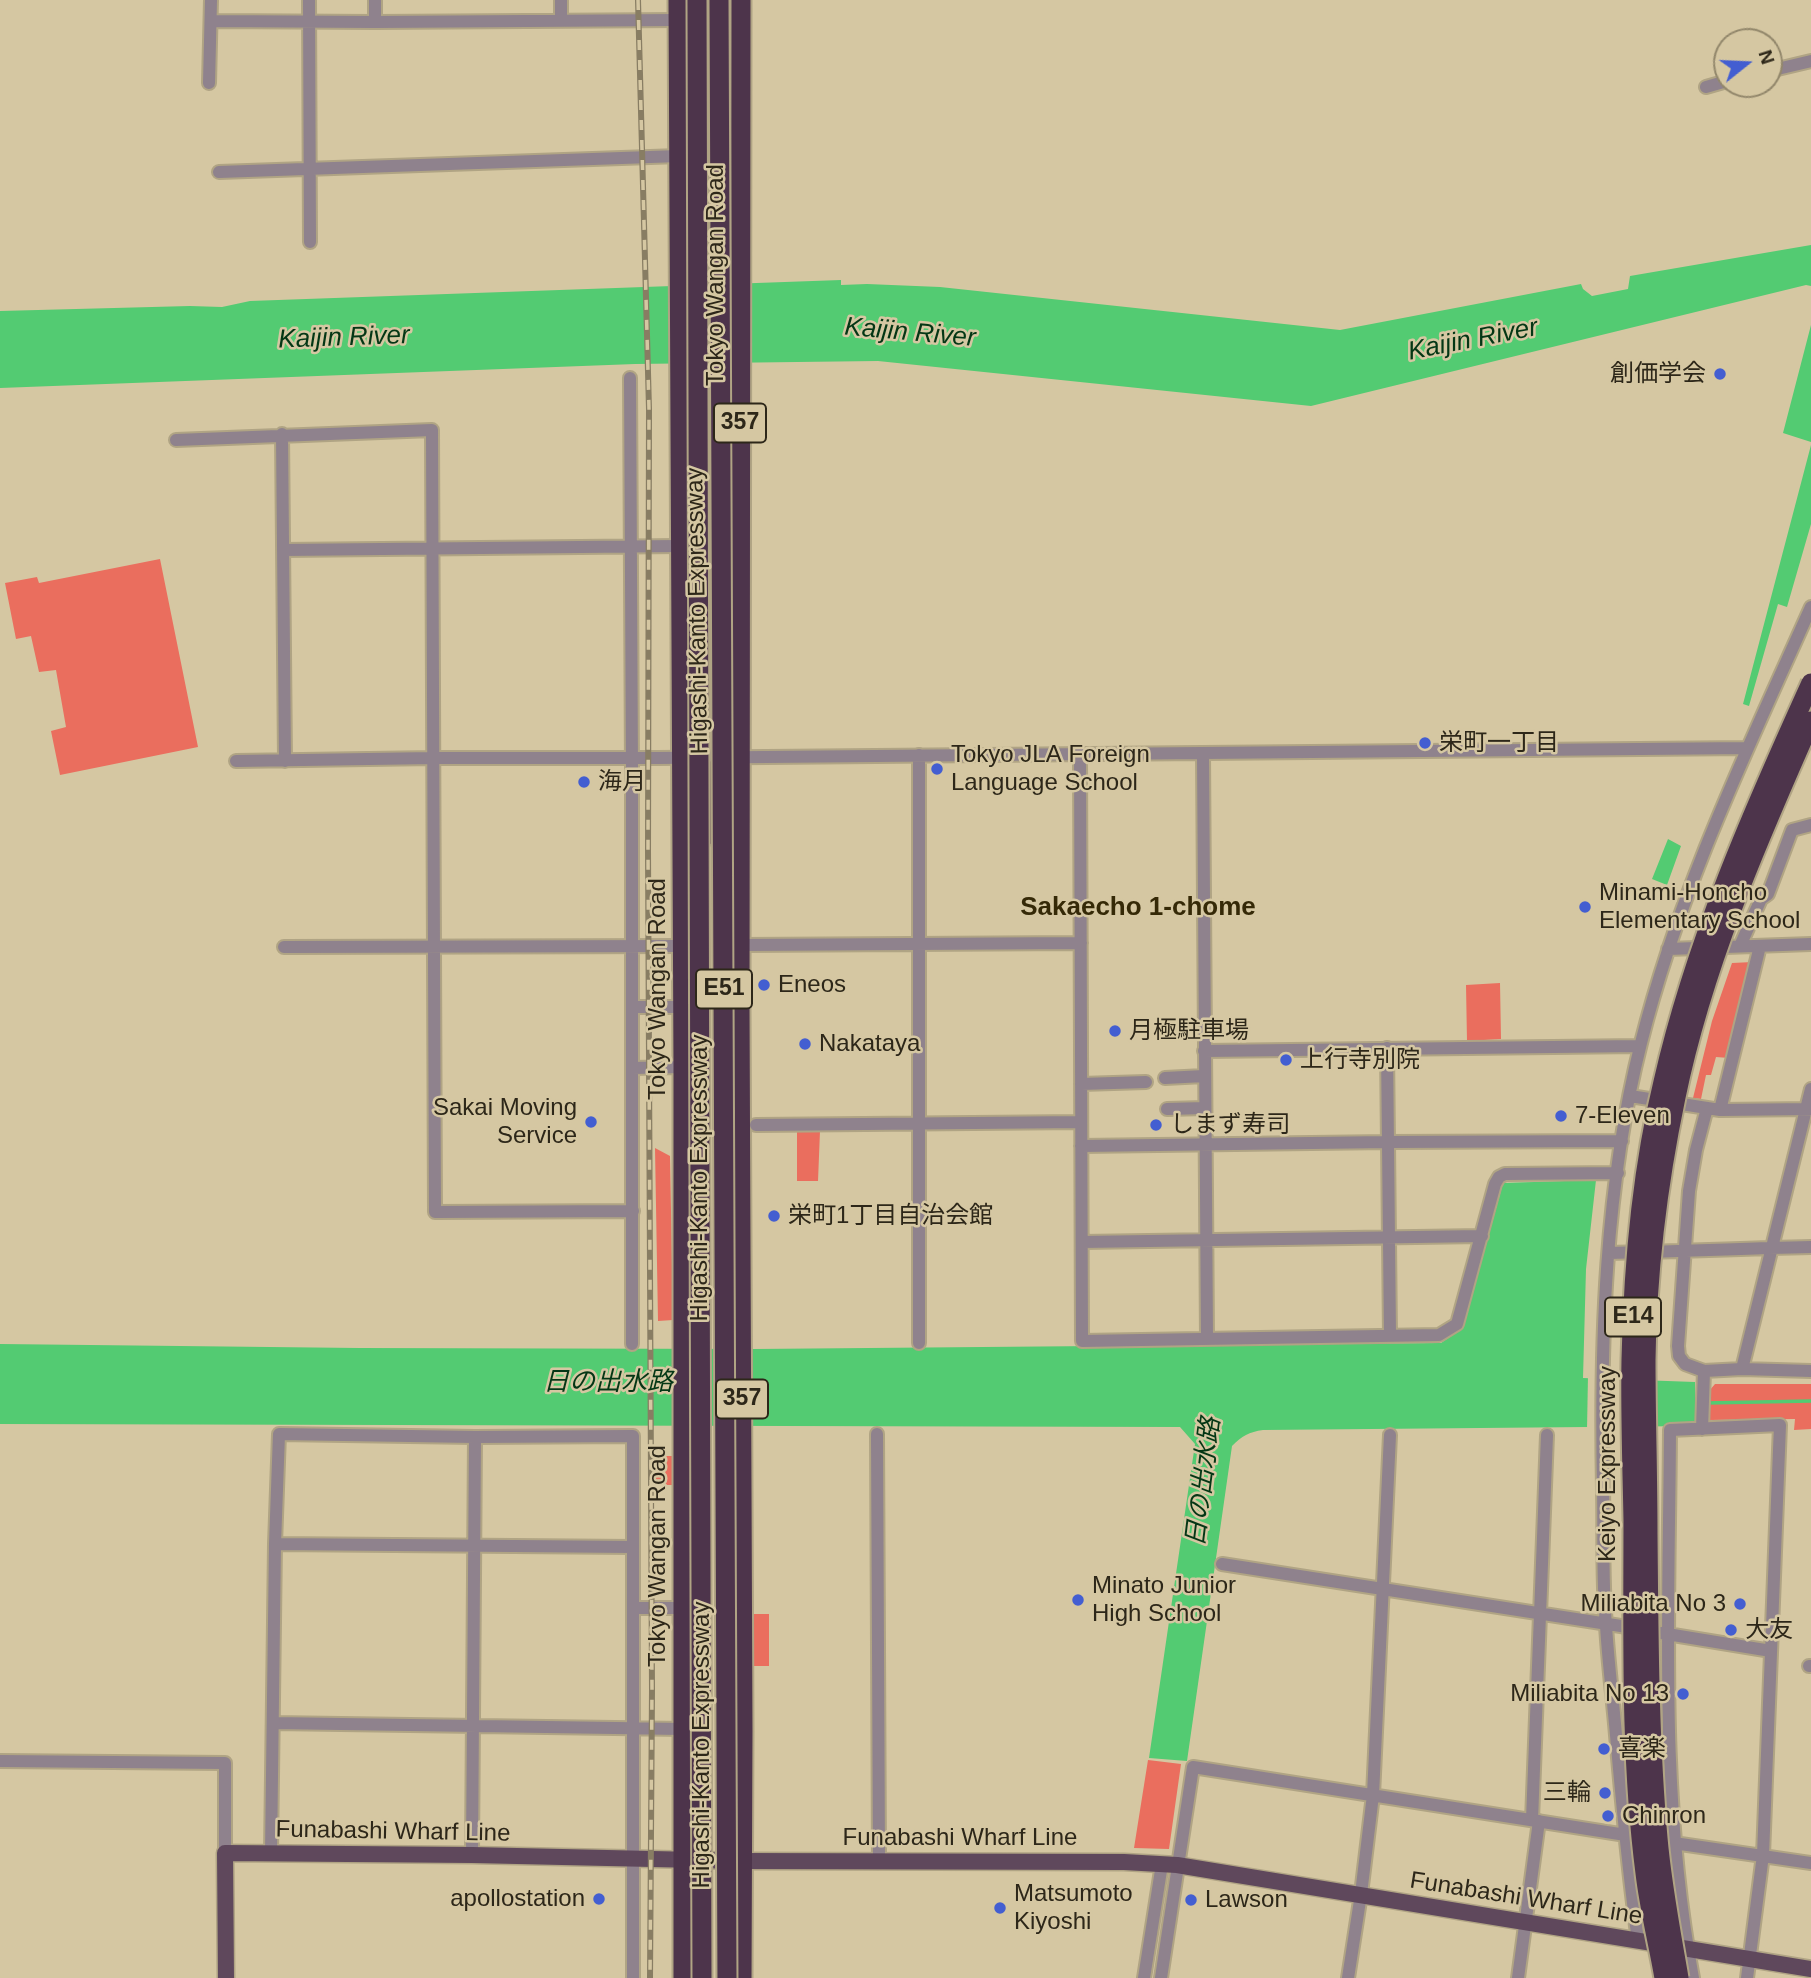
<!DOCTYPE html>
<html>
<head>
<meta charset="utf-8">
<style>
	body { margin:0 }
	#map { position:relative; width:1811px; height:1978px; overflow:hidden; background:#d5c7a2; font-family:Helvetica,sans-serif }
	canvas { display:block }
	.north { position:absolute; left:1713px; top:28px; width:70px; height:70px; box-sizing:border-box; background:#d5c7a2; border:2px solid #92876b; border-radius:50%; rotate:72deg; font-size:19px; font-weight:700; line-height:28px; text-align:center; color:#2d2719 }
	.north::after { content:''; display:block; margin:auto; width:24px; height:32px; background:#435ed1; clip-path:polygon(50% 0,100% 100%,50% 72%,0 100%) }
</style>
</head>
<body>
<div id="map">
<canvas width="1811" height="1978"></canvas>
<div class="north">N</div>
</div>
<script>
const ctx = document.querySelector('canvas').getContext('2d');
ctx.lineJoin = 'round';
function paint(path, color) { ctx.fillStyle = color; ctx.fill(path, 'evenodd'); }
function trace(path, color, width, dash) { ctx.strokeStyle = color; ctx.lineWidth = width; ctx.lineCap = dash ? 'butt' : 'round'; ctx.setLineDash(dash || []); ctx.stroke(path); }
function drawText(font, color, halo, rows, align = 'center') {
  ctx.font = font + ' Helvetica,"Noto Sans JP",sans-serif'; ctx.lineWidth = 5; ctx.setLineDash([]); ctx.textBaseline = 'middle'; ctx.strokeStyle = halo; ctx.fillStyle = color; for (const [text, x, y, turn = 0] of rows) {
    ctx.save(); ctx.translate(x, y); ctx.rotate((+turn || 0) * Math.PI / 180); ctx.textAlign = isNaN(turn) ? turn : align; if (halo) ctx.strokeText(text, 0, 0); ctx.fillText(text, 0, 0); ctx.restore();
  }
}
paint(new Path2D(`
	M160 559 198 747 60 775 51 731 66 727 56 670 39 672 31 636 16 639 5 583 37 577 39 583Z
	M1753 962 1729 1058 1716 1057 1711 1075H1706L1701 1099 1693 1098 1712 1021 1732 963Z
	M1500 983 1501 1039 1467 1041 1466 985Z
	M797 1130 820 1131 818 1181H797Z
	M655 1148 670 1156 673 1320 658 1321Z
	M1715 1384H1811V1429L1794 1430 1795 1419 1707 1420 1709 1391Z
	M656 1456H673V1485H656Z
	M753 1614H769V1666H752Z
	M1148 1760 1181 1764 1169 1849 1134 1848Z`), '#ea6e5e');
paint(new Path2D(`
	M1811 245V286L1806 285 1311 406 878 361 635 364 0 388V311L190 306 222 307 250 301 841 280V285L867 284 940 287 1340 330 1581 284 1583 289 1592 296 1628 289 1630 276Z
	M1811 325V442L1783 433Z
	M1811 445V524L1787 607 1778 604 1749 706 1743 704Z
	M1668 839 1681 846 1667 885 1652 879Z
	M1596 1180 1586 1269 1583 1378 1695 1382 1696 1426 1263 1430C1249 1432 1242 1436 1232 1446L1187 1761 1149 1758 1195 1444 1180 1427 0 1424V1344L359 1348 754 1349 1441 1343 1463 1328 1503 1183Z`), '#53cb72');
paint(new Path2D(`
	M1588 1375 1620 1376V1430H1587Z`), '#d5c7a2');
trace(new Path2D(`
	M1706 1403 1811 1401`), '#53cb72', 3.5);
const minor = new Path2D(`
	M309 0 310 242
	M561 0V21
	M211 21 375 22 678 20
	M375 22V0
	M1769 71 1811 61
	M209 83 211 0
	M1706 87 1727 81
	M219 172 679 156
	M630 378 632 771V1344
	M282 434 285 761
	M176 440 432 430 435 1212 633 1211
	M283 550 679 546
	M1203 753 1207 1339
	M1080 754 1082 1341 1439 1335 1457 1324 1495 1184 1499 1177 1505 1174 1618 1173
	M919 755V1343
	M236 761 434 758H657L1748 748
	M741 945 1081 943
	M1740 946 1761 899 1768 894 1792 830 1811 825
	M284 947 682 946
	M1668 949 1811 944
	M632 1007H683
	M1387 1048 1390 1336
	M1204 1051 1640 1046
	M632 1068 683 1067
	M1165 1078 1204 1076
	M1081 1084 1146 1082
	M1630 1096 1720 1110 1811 1109
	M1707 1108 1696 1150 1689 1191 1678 1346 1679 1356 1685 1364 1704 1371 1742 1369 1811 1371
	M1167 1109 1205 1108
	M1720 1110 1760 946
	M756 1125 1081 1122
	M1081 1146 1388 1142 1622 1141
	M1082 1242 1482 1236
	M1609 1253C1676 1252 1743 1248 1811 1247
	M1742 1369 1811 1089
	M1702 1429 1704 1371
	M877 1434 879 1860
	M275 1544 633 1547
	M1222 1564 1640 1629
	M633 1608H683
	M1661 1633 1771 1651
	M1809 1666H1811
	M273 1723 683 1729
	M0 1761 225 1763V1853
	M1532 1820 1547 1435
	M1667 1842 1811 1863
	M271 1853 275 1544 279 1434 475 1437 633 1436V1978
	M472 1855 475 1437
	M1638 1940C1628 1872 1622 1804 1616 1735 1613 1698 1608 1662 1606 1625 1602 1580 1604 1533 1603 1488 1600 1340 1605 1186 1641 1043 1679 891 1747 750 1811 607
	M1144 1978 1162 1864
	M1161 1978 1193 1767 1632 1836
	M1348 1978 1361 1894 1373 1795 1390 1435
	M1518 1978 1539 1821
	M1693 1978C1659 1797 1669 1613 1670 1430L1780 1425 1763 1855 1747 1978`);
const major = new Path2D(`
	M226 1978 225 1853 472 1855 742 1861 1124 1862 1177 1865 1811 1969`);
const highway = new Path2D(`
	M678 0 683 1067V1978
	M741 0 740 1006 743 1730 742 1978
	M690 851C695 841 706 838 712 829L711 778C715 767 723 763 734 759`);
trace(minor, '#b0a484', 16);
trace(major, '#b0a484', 19);
trace(highway, '#b0a484', 23);
trace(minor, '#8f828d', 12);
trace(major, '#5f485c', 16);
trace(highway, '#4d344b', 19);
const rail = new Path2D(`
	M638 0 649 409 648 851 652 1689 650 1978`);
trace(rail, '#887d63', 6);
trace(rail, '#d5c7a2', 3.5, [10]);
const highwayBridge = new Path2D(`
	M697 0 702 1978
	M719 0 727 1978
	M1664 1978C1658 1943 1649 1908 1645 1873 1630 1756 1633 1637 1633 1520 1632 1467 1630 1413 1631 1360 1633 1267 1641 1172 1663 1082 1695 942 1752 813 1811 683
	M1679 1978C1671 1931 1662 1885 1658 1838 1649 1737 1649 1635 1648 1534 1648 1476 1646 1418 1646 1360 1647 1272 1658 1183 1676 1097 1703 966 1757 843 1811 721`);
trace(highwayBridge, '#b0a484', 23, []);
trace(highwayBridge, '#4d344b', 19);
for (const [x, y, r, color] of [
	[1720,374,7,"#435ed1"],
	[1425,743,7,"#435ed1"],
	[937,769,7,"#435ed1"],
	[584,782,7,"#435ed1"],
	[1585,907,7,"#435ed1"],
	[764,985,7,"#435ed1"],
	[1115,1031,7,"#435ed1"],
	[805,1044,7,"#435ed1"],
	[1286,1060,7,"#435ed1"],
	[1561,1116,7,"#435ed1"],
	[591,1122,7,"#435ed1"],
	[1156,1125,7,"#435ed1"],
	[774,1216,7,"#435ed1"],
	[1078,1600,7,"#435ed1"],
	[1740,1604,7,"#435ed1"],
	[1731,1630,7,"#435ed1"],
	[1683,1694,7,"#435ed1"],
	[1604,1749,7,"#435ed1"],
	[1605,1793,7,"#435ed1"],
	[1608,1816,7,"#435ed1"],
	[599,1899,7,"#435ed1"],
	[1191,1900,7,"#435ed1"],
	[1000,1908,7,"#435ed1"]
]) { const dot = new Path2D(); dot.arc(x, y, r, 0, 2 * Math.PI); ctx.fillStyle = color; ctx.fill(dot); trace(dot, '#d5c7a2', 2.5); }
for (const [x, y, w] of [
	[740,423,52],
	[724,989,56],
	[1633,1317,56],
	[742,1399,52]
]) { const box = new Path2D(); box.roundRect(x - w / 2, y - 19.5, w, 39, 5); ctx.fillStyle = '#d5c7a2'; ctx.fill(box); trace(box, '#2d2719', 2); }
drawText('bold 23px', '#2d2719', null, [
	["357",740,423],
	["E51",724,989],
	["E14",1633,1317],
	["357",742,1399]
]);
drawText('24px', '#2d2719', '#d5c7a2', [
	["Tokyo Wangan Road",716,275,-90],
	["Higashi-Kanto Expressway",698,611,-91],
	["Tokyo Wangan Road",658,989,-90],
	["Higashi-Kanto Expressway",700,1178,-90],
	["Keiyo Expressway",1608,1464,-90],
	["Tokyo Wangan Road",658,1556,-90],
	["Higashi-Kanto Expressway",702,1745,-90],
	["Funabashi Wharf Line",393,1832,1],
	["Funabashi Wharf Line",960,1838],
	["Funabashi Wharf Line",1526,1899,9]
]);
drawText('24px', '#2d2719', '#d5c7a2', [
	["創価学会",1706,374,"right"],
	["栄町一丁目",1439,743],
	["Tokyo JLA Foreign",951,755],
	["Language School",951,783],
	["海月",598,782],
	["Minami-Honcho",1599,893],
	["Elementary School",1599,921],
	["Eneos",778,985],
	["月極駐車場",1129,1031],
	["Nakataya",819,1044],
	["上行寺別院",1300,1060],
	["Sakai Moving",577,1108,"right"],
	["Service",577,1136,"right"],
	["7-Eleven",1575,1116],
	["しまず寿司",1170,1125],
	["栄町1丁目自治会館",788,1216],
	["Minato Junior",1092,1586],
	["High School",1092,1614],
	["Miliabita No 3",1726,1604,"right"],
	["大友",1745,1630],
	["Miliabita No 13",1669,1694,"right"],
	["喜楽",1618,1749],
	["三輪",1591,1793,"right"],
	["Chinron",1622,1816],
	["Matsumoto",1014,1894],
	["Kiyoshi",1014,1922],
	["apollostation",585,1899,"right"],
	["Lawson",1205,1900]
], 'left');
drawText('italic 26px', '#043715', '#d5c7a2', [
	["Kaijin River",910,333,5],
	["Kaijin River",344,338,-2],
	["Kaijin River",1473,340,-11],
	["日の出水路",608,1383],
	["日の出水路",1204,1482,-83]
]);
drawText('bold 26px', '#352907', '#d5c7a2', [
	["Sakaecho 1-chome",1138,908]
]);
</script>
</body>
</html>
